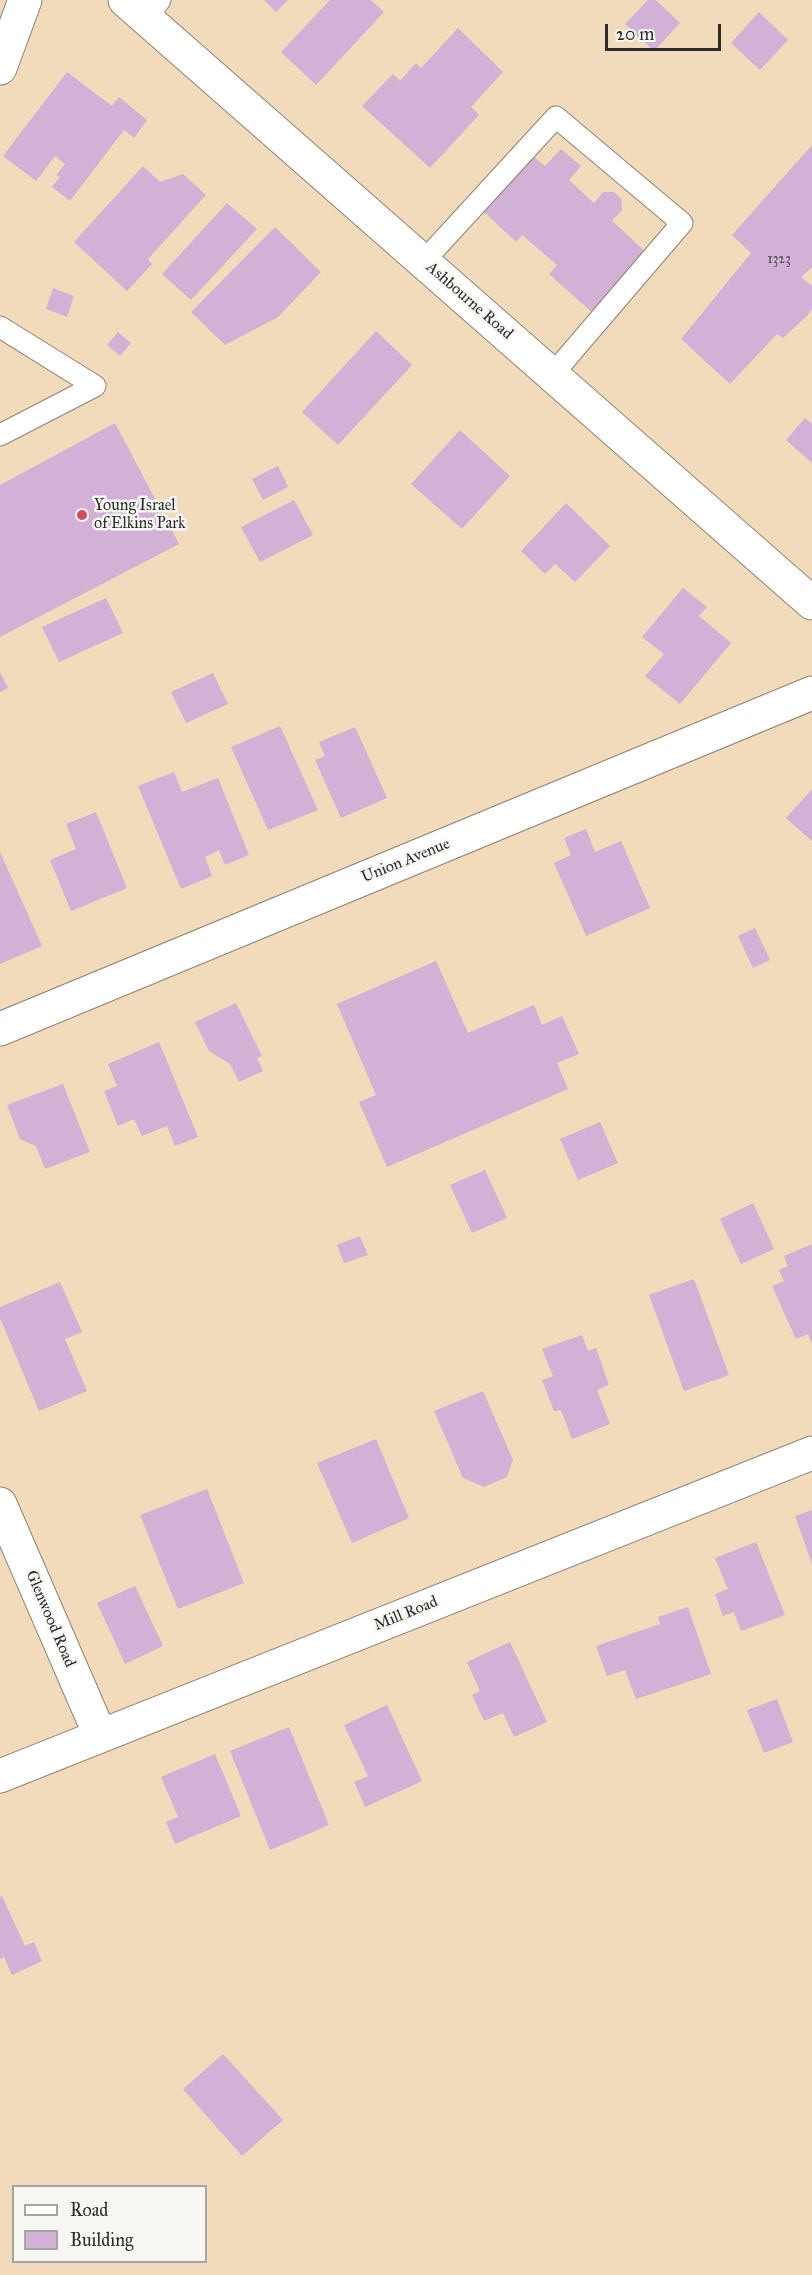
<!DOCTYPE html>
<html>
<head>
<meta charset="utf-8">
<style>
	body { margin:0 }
	#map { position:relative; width:812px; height:2275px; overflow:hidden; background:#f1dbbb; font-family:"IM FELL Great Primer",serif }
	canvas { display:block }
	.legend { position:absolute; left:12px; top:2185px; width:195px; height:78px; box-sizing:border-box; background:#f6f6f2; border:2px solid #a5a5a2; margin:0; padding:8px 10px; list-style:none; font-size:18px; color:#2b2b2b }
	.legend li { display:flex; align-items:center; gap:12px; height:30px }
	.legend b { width:30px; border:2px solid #a5a5a2 }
	.scale { position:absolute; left:605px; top:24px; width:116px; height:27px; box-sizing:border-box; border:3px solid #2b2b2b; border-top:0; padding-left:8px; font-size:18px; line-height:21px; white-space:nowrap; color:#2b2b2b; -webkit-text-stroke:4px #f6f6f2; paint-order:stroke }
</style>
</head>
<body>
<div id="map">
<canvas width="812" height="2275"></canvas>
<ul class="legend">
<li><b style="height:8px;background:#fff"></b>Road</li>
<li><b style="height:16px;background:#d1b1d6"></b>Building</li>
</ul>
<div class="scale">20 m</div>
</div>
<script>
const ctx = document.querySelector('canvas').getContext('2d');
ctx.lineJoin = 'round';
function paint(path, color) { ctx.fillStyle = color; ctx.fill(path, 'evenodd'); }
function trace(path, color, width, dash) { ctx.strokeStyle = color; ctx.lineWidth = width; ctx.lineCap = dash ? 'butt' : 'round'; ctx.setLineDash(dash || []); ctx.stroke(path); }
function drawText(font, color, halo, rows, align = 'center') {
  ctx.font = font + ' "IM FELL Great Primer",serif'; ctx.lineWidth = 5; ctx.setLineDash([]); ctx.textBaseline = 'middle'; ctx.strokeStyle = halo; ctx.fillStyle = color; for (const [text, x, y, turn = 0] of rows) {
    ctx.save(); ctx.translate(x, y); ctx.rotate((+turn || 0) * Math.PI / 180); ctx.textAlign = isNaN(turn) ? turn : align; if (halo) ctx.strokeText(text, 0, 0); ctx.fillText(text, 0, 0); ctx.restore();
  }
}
paint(new Path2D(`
	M264 0H288L276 12Z
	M330 0H371L384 12 316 85 281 52Z
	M648 0H656L680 23 654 51 625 24Z
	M759 12 788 40 760 70 731 43Z
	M458 28 503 72 471 107 479 115 430 168 362 106 393 74 400 81 416 63 421 68Z
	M67 72 112 106 119 97 147 120 134 138 124 130 70 201 52 187 60 177 56 175 65 164 55 156 36 181 3 156Z
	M812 145V267L801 277 812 286V309L807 316 783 338 777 334 730 384 681 339 751 253 732 235Z
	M561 149 581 166 569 180 594 203 603 192H614L621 199 622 210 612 221 647 253 594 314 549 274 557 265 522 235 516 242 482 210 532 155 545 166Z
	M143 166 160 182 183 174 206 195 148 259 152 264 127 291 74 242Z
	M227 203 257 229 191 300 162 274Z
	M275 227 321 272 278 317 225 345 191 312Z
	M53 288 74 296 67 317 46 309Z
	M376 331 412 365 338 445 302 412Z
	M118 332 131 343 120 356 107 345Z
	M805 418 812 424V463L786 440Z
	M115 423 179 544 0 637V485Z
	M460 430 510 476 462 529 411 484Z
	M278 466 288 487 263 500 252 479Z
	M294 500 313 535 260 562 241 527Z
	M566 503 610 546 575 582 555 564 545 574 521 551Z
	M683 588 707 607 699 616 731 643 680 704 645 676 664 654 642 637Z
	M106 598 123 633 59 662 42 627Z
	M0 672 8 688 0 692Z
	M213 673 228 704 186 723 171 692Z
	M280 726 318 810 268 830 231 747Z
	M355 727 387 798 341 818 315 760 325 756 319 742Z
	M174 772 182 792 218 778 249 855 225 865 219 850 205 857 212 876 181 889 138 786Z
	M812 789V841L786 818Z
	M96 812 127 888 71 911 50 860 76 849 66 824Z
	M586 829 595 852 621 841 650 908 586 936 554 863 571 855 564 838Z
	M0 852 42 946 0 964Z
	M755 928 770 960 753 968 738 936Z
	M436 961 468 1033 534 1005 542 1025 562 1016 579 1054 557 1063 568 1089 387 1167 359 1102 376 1095 337 1004Z
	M236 1003 262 1056 257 1058 263 1071 239 1082 230 1064 209 1051 195 1022Z
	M159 1042 198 1137 175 1146 167 1126 142 1136 134 1119 118 1126 104 1091 117 1086 108 1064Z
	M63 1084 90 1152 45 1169 36 1146 20 1139 7 1105Z
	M600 1122 618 1163 578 1180 560 1139Z
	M485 1170 507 1218 472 1233 450 1185Z
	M753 1203 774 1249 741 1264 720 1219Z
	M360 1236 368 1255 344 1263 337 1245Z
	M812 1244V1344L808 1334 796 1339 772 1286 784 1281 779 1270 788 1266 784 1256Z
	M694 1279 729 1375 684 1391 649 1295Z
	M60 1282 82 1332 65 1339 87 1391 39 1411 0 1318V1307Z
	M582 1335 588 1351 596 1348 609 1385 597 1390 610 1424 572 1439 561 1410 554 1411 542 1380 553 1376 542 1349Z
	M483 1391 513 1460 507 1477 484 1487 463 1478 434 1411Z
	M376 1439 409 1518 352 1543 317 1463Z
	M207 1489 244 1583 178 1609 140 1515Z
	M812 1510V1564L795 1516Z
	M756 1542 785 1615 741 1631 734 1612 723 1616 715 1594 728 1589 715 1558Z
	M135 1586 163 1646 125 1664 97 1603Z
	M688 1607 711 1674 636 1699 625 1670 607 1676 596 1646 660 1624 658 1617Z
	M510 1642 547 1722 514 1737 503 1713 484 1721 472 1695 480 1691 467 1662Z
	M777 1699 793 1742 764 1753 747 1710Z
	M387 1705 422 1781 365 1807 354 1782 368 1776 344 1725Z
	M289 1727 329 1825 270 1850 230 1751Z
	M215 1754 241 1816 175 1844 166 1822 178 1817 161 1777Z
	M2 1896 25 1946 34 1942 42 1961 12 1975 4 1957 0 1959V1897Z
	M223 2054 283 2120 242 2156 183 2089Z`), '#d1b1d6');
const service = new Path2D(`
	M146 18 160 0
	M423 262 556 117 682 223 552 375
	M0 327 95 386 0 435`);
const minor = new Path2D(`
	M0 68 25 0
	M0 1029 812 693
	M0 1504 100 1735
	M0 1776 812 1453`);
const tertiary = new Path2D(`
	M125 0 812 603`);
trace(service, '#8e8373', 23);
trace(minor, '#8e8373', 35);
trace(tertiary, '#8e8373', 35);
trace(service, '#fff', 21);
trace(minor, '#fff', 33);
trace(tertiary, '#fff', 33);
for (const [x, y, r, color] of [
	[82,515,6,"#d1495b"]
]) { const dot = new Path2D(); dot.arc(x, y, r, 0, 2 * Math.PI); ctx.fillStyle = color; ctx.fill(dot); trace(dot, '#f6f6f2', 2); }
drawText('14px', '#544c56', null, [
	["1323",779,260]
]);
drawText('16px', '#2b2b2b', '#f6f6f2', [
	["Ashbourne Road",469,301,41],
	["Union Avenue",406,861,-22],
	["Mill Road",406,1614,-22],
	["Glenwood Road",50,1619,67]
]);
drawText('16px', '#2b2b2b', '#f6f6f2', [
	["Young Israel",94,506],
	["of Elkins Park",94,524]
], 'left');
</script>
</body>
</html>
